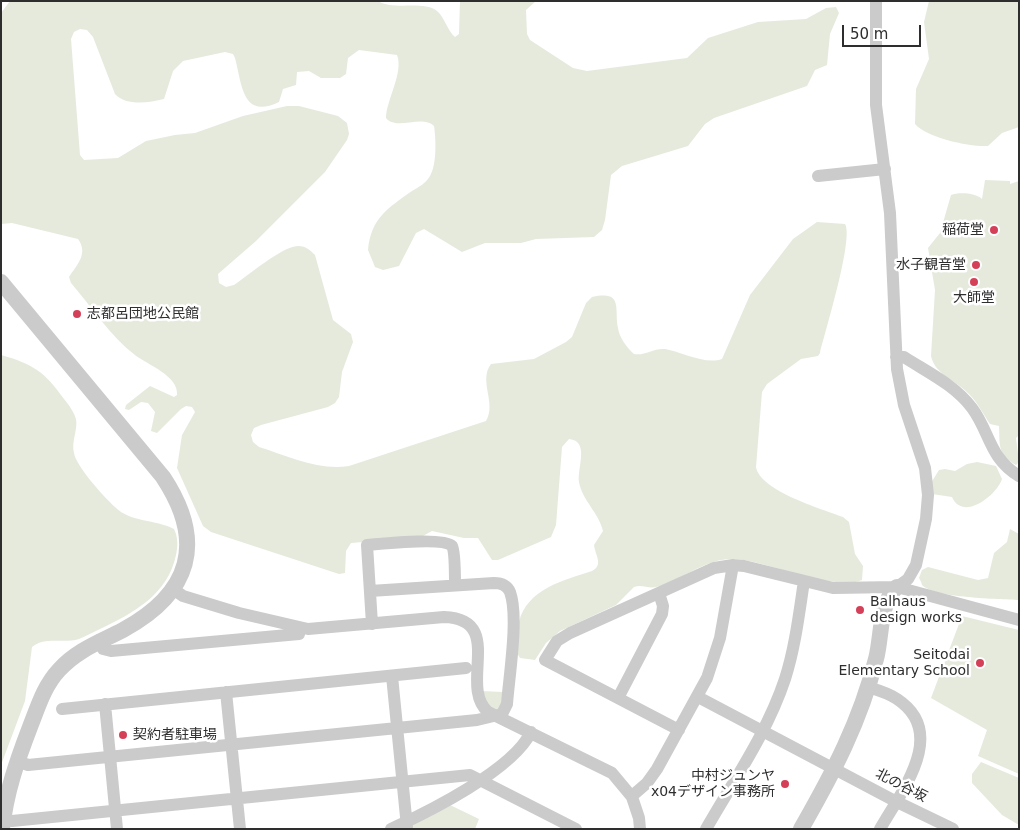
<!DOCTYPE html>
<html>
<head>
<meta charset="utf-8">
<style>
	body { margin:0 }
	#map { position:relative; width:1020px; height:830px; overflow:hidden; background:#fff; font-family:"DejaVu Sans",sans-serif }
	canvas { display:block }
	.frame { position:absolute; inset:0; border:2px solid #2e2e2e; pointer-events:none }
	.scale { position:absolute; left:842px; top:25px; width:79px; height:22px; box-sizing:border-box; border:2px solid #2e2e2e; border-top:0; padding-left:6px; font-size:15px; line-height:18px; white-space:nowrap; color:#2e2e2e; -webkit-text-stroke:4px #fff; paint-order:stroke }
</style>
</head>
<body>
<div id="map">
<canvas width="1020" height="830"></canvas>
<div class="frame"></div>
<div class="scale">50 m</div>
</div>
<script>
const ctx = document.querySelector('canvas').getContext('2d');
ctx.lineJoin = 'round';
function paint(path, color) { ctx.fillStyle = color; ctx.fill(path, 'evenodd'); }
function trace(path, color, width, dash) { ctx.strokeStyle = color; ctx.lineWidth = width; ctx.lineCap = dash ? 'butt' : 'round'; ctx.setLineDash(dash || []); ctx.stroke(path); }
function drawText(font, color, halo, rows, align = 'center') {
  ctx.font = font + ' "DejaVu Sans","Noto Sans JP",sans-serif'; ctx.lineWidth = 5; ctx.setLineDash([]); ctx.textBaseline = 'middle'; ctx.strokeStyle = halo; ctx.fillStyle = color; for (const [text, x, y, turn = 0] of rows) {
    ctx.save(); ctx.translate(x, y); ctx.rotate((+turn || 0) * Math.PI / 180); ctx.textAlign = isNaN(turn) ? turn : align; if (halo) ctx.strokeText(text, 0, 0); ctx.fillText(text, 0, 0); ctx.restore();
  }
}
paint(new Path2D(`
	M10 1H378C394 11 423 0 437 11 445 18 447 30 455 37L459 34 460 1H536L526 10 527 34 530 40 573 68 587 71 687 58 708 38 758 22 806 19 826 8 836 7 839 13 830 34 827 65 815 70 807 86 714 118 705 124 688 146 622 166 611 175 605 220 602 230 594 237 536 239 521 243H485L462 252 424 229 416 233 399 266 383 270 375 267 368 250C371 218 388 208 412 191 419 187 426 183 430 176 437 164 436 139 434 126 422 114 396 131 386 118 386 101 404 72 397 55L359 50 348 58 346 74 340 78H321L309 71 297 72 296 85 283 89 279 102C242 120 242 84 235 58L233 54 225 52 183 61 173 71 164 99C148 103 126 106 115 94L93 37 87 30 80 29 74 32 71 39 80 155 84 160 118 158 146 141 175 135 195 133 243 116 287 106H299L338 116 347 123 349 134 347 140 325 172 256 241 218 274 219 283 226 287 234 285C249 275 281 247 298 246 306 246 310 250 315 255L333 320 351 334 353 342 342 372 339 397 335 403 328 407 261 425 254 428 251 435 253 442 259 447C288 456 319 471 349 466L486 421C497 403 478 381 491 364L534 359 566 342 572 337 586 303 592 297C624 290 614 309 618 328 619 337 627 348 634 354 645 356 653 348 665 349 682 352 705 365 722 359L750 295 793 239 817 222 845 224C854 238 825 332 820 353L818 356 801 359 767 384 762 392 756 467C760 491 822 509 843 517L849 522 855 554 863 566 862 580C835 592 767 561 735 559 706 557 683 580 656 587 648 589 642 584 634 587L616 605 560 631 546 643 535 660 520 658 517 653C518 643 517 632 519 622 527 589 564 580 592 571 604 565 595 555 594 545L603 531C599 513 582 500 579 482 577 468 590 441 569 439L562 447 556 525 551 537 498 560H492L478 538H464L432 531 421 537 351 543 346 551 345 573 339 574 211 532 203 526 177 468 182 435 195 412 192 407 186 406 181 409 157 433 151 431 155 412 148 403 141 402 129 410 125 409 126 405 150 386 174 397 177 395C179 376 148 365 135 355 110 336 91 306 71 283L69 277C76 266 89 254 78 239L12 223 1 224V13Z
	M929 1H1019V127L1002 133 988 146C970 147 927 138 915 124L916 89 929 59 924 22Z
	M985 180 1010 181V184L1019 181V435L1016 438 1019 462 1016 465C997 454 1000 445 999 426L990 424C983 414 978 403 969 394 957 381 935 375 931 356L935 290 928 248 940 233 951 195C959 192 976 193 982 199Z
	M1 355C33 364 45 372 64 399 69 405 74 412 76 419 78 430 71 442 74 453 76 466 104 497 115 507 131 523 155 519 174 529 178 537 178 546 176 555 168 594 134 613 100 629 93 632 87 636 79 639 64 644 45 636 32 647L25 701 1 765Z
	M977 462 996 466 1002 479C997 495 963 522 952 497L932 494 931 483 939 470 945 469 955 471 967 464Z
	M1010 529 1019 534V600C1000 599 934 598 922 585 922 584 920 579 919 578L922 570 928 567 978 580 988 578 994 553 1007 542Z
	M962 616 1019 630V774L978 756 987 730 931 698Z
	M481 691 503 692 502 710C489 713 486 700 481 691Z
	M981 762 1019 778V825L1002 815 972 783V774Z
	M448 804 479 819 475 829H411V824Z`), '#e5eadd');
trace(new Path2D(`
	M876 1V105L890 213 897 369 904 405 925 468 928 495 926 519 916 565 908 579 897 587
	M818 176 885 169
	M896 357H904C927 372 955 385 972 408 990 432 989 458 1019 476
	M173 589 183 596 239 613 308 629 444 617C506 619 458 686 488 712L612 773 632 797 639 818 640 829
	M372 624 367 545C381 544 443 537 452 546 455 551 455 578 455 585
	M99 640 103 649 111 651 299 634 300 628
	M392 676 407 827
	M868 687C878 690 889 693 897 699 949 733 901 792 880 829
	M226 692 240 829
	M698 697 895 801 953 829
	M618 698 662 614 663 606 659 593
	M105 704 117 829
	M62 709 466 668
	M679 730 545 660 557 641 570 633 714 568 733 565 744 566 833 588 897 587 1019 620
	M17 761 28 765 477 720 502 714 507 704C509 677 519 616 510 592 507 585 501 583 494 583L370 591
	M632 796 647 783 657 769 707 678 720 638 733 565
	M3 820 12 821 470 775 576 829
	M391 829C428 812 513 770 531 732
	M706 829C734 780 767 733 785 679 795 648 799 614 804 581`), '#cbcbcb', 12);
trace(new Path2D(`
	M1 282 163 477C206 542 191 593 123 630 100 642 77 650 59 670 44 686 38 707 30 727 17 761 6 792 2 829
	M801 829C833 773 860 722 876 659 882 637 879 602 897 587`), '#cbcbcb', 16);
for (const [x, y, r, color] of [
	[994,230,5,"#d54059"],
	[976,265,5,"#d54059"],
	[974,282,5,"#d54059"],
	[77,314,5,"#d54059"],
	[860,610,5,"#d54059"],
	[980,663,5,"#d54059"],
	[123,735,5,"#d54059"],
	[785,784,5,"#d54059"]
]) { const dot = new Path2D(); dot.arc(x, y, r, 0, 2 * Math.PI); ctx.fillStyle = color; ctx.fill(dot); trace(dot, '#fff', 2); }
drawText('14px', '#2e2e2e', '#fff', [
	["稲荷堂",984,230],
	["水子観音堂",966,265],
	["大師堂",974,298,"center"],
	["志都呂団地公民館",87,314,"left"],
	["Balhaus",870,602,"left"],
	["design works",870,618,"left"],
	["Seitodai",970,655],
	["Elementary School",970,671],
	["契約者駐車場",133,735,"left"],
	["中村ジュンヤ",775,776],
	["x04デザイン事務所",775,792]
], 'right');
drawText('14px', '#2e2e2e', '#fff', [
	["北の谷坂",901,786,27]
]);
</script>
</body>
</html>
